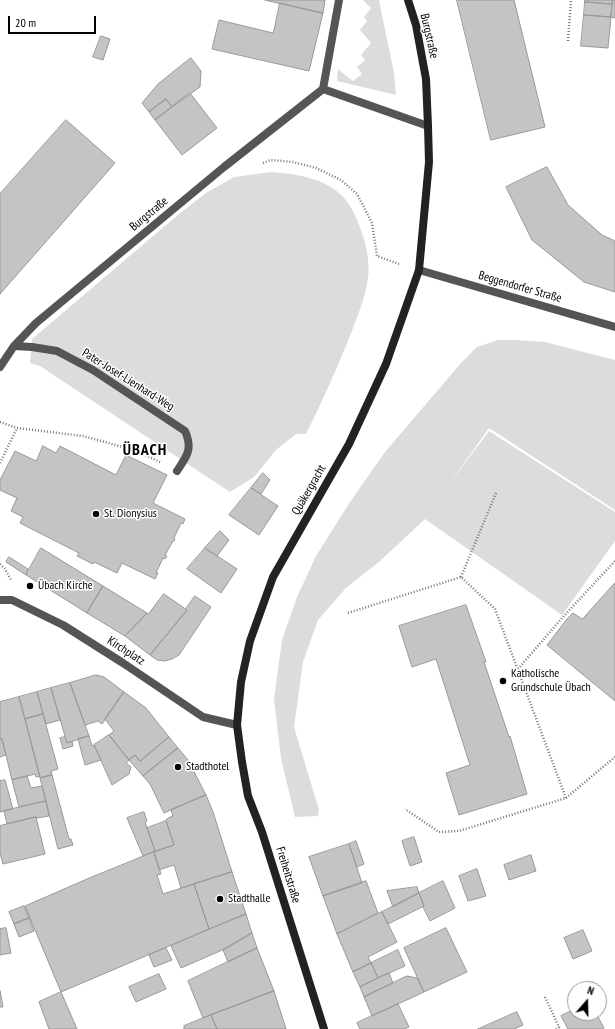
<!DOCTYPE html>
<html>
<head>
<meta charset="utf-8">
<style>
	body { margin:0 }
	#map { position:relative; width:615px; height:1029px; overflow:hidden; background:#fff; font-family:"PT Sans Narrow",sans-serif }
	canvas { display:block }
	.north { position:absolute; left:567px; top:981px; width:40px; height:40px; box-sizing:border-box; background:#fff; border:1px solid #999; border-radius:50%; rotate:20deg; font-size:11px; font-weight:700; line-height:16px; text-align:center; color:#000 }
	.north::after { content:''; display:block; margin:auto; width:14px; height:18px; background:#000; clip-path:polygon(50% 0,100% 100%,50% 72%,0 100%) }
	.scale { position:absolute; left:8px; top:16px; width:88px; height:18px; box-sizing:border-box; border:2px solid #000; border-top:0; padding-left:5px; font-size:12px; line-height:14px; white-space:nowrap; color:#000; -webkit-text-stroke:3px #fff; paint-order:stroke }
</style>
</head>
<body>
<div id="map">
<canvas width="615" height="1029"></canvas>
<div class="north">N</div>
<div class="scale">20 m</div>
</div>
<script>
const ctx = document.querySelector('canvas').getContext('2d');
ctx.lineJoin = 'round';
function paint(path, color) { ctx.fillStyle = color; ctx.fill(path, 'evenodd'); }
function trace(path, color, width, dash) { ctx.strokeStyle = color; ctx.lineWidth = width; ctx.lineCap = dash ? 'butt' : 'round'; ctx.setLineDash(dash || []); ctx.stroke(path); }
function drawText(font, color, halo, rows, align = 'center') {
  ctx.font = font + ' "PT Sans Narrow",sans-serif'; ctx.lineWidth = 3; ctx.setLineDash([]); ctx.textBaseline = 'middle'; ctx.strokeStyle = halo; ctx.fillStyle = color; for (const [text, x, y, turn = 0] of rows) {
    ctx.save(); ctx.translate(x, y); ctx.rotate((+turn || 0) * Math.PI / 180); ctx.textAlign = isNaN(turn) ? turn : align; if (halo) ctx.strokeText(text, 0, 0); ctx.fillText(text, 0, 0); ctx.restore();
  }
}
paint(new Path2D(`
	M363 0H379L394 73 396 95 337 81 338 69 353 81 362 74 357 67 365 60 361 55 371 43 360 30 367 21 364 17 371 8Z
	M271 172C298 174 332 179 348 203 355 212 359 225 363 236 367 249 370 265 368 278 366 296 358 314 352 331 338 366 323 400 306 434H296L276 450 254 477 230 492 40 366 30 363 32 339 179 214 206 193 234 177Z
	M498 340H514L545 342 615 360V510L489 428 449 484 489 431 615 512V541L562 615 425 519 380 561 346 588 318 620 303 662 294 727 319 810 318 816 295 817 281 758 274 699 282 640 297 597 316 556 350 502 385 452 461 363 477 347Z`), '#dcdcdc');
const building = new Path2D(`
	M265 0H325L323 13Z
	M457 0H514L545 127 491 140Z
	M585 0H613L612 4 585 2Z
	M613 0H615V18L611 17Z
	M585 2 612 4 611 17 584 15Z
	M280 3 323 13 309 71 212 49 219 20 273 33Z
	M584 15 611 17 608 48 581 46Z
	M101 36 110 39 103 60 93 57Z
	M191 58 201 71 200 87 172 107 166 99 149 112 142 103 158 84Z
	M190 93 217 128 182 155 155 120Z
	M166 99 172 107 155 120 149 112Z
	M66 120 115 163 0 294V194Z
	M547 167 568 205 602 235 615 241V292L584 282 532 240 506 187Z
	M43 446 56 453 60 446 116 475 126 455 167 475 153 503 185 519 183 524 181 523 174 538 175 539 174 541H173L165 555 167 556 165 559 163 558 156 573H158L155 579 122 563 117 573 94 562 93 564 77 556 79 553 20 523 23 517 11 511 17 498 0 490V480L15 451 36 461Z
	M263 473 270 480 261 494 251 488Z
	M251 488 278 506 259 535 229 515Z
	M220 531 229 540 217 556 205 548Z
	M41 548 103 586 87 613 26 575Z
	M205 548 237 569 221 593 187 569Z
	M9 557 28 569 26 575 6 562Z
	M615 583V701L547 645 567 619 573 613 582 619Z
	M103 586 147 613 125 636 87 613Z
	M164 594 187 610 150 655 125 636 147 613 148 614Z
	M195 596 211 607 179 655 172 659 165 661 157 660 150 655 187 610 186 609Z
	M466 605 486 662H484L509 737 510 736 527 794 459 815 446 773 470 765 436 659 412 667 399 626Z
	M96 675 104 677 124 692 102 724 98 721 85 725 70 683Z
	M70 683 89 736 67 743 51 688Z
	M51 688 60 720 46 724 37 692Z
	M37 692 43 714 25 719 19 697Z
	M124 692 146 708 169 737 140 761 135 755 129 760 109 735 114 731 105 719Z
	M19 697 40 776 36 777 35 774 12 780 2 739H0V702Z
	M43 714 58 769 51 771 52 775 40 778 25 719Z
	M109 735 129 760 126 763 131 767 129 774 112 785 94 745Z
	M89 736 92 746 94 745 101 760 85 765 78 739Z
	M65 737 67 743 72 741 73 746 63 749 60 738Z
	M169 737 178 748 143 776 129 760 135 755 140 761Z
	M0 739H2L6 755 0 757Z
	M178 748 188 760 206 795 164 813 150 784 143 776Z
	M52 775 69 839H71L73 845 58 849 40 778Z
	M27 776 31 788 42 786 46 801 19 807 12 780Z
	M5 780 13 809 0 812V781Z
	M206 795 213 812 232 872 181 888 174 865 159 870 154 852 174 845 166 820 168 818 173 816 171 810Z
	M46 801 49 816 37 818 36 817 7 824 4 811Z
	M144 812 147 821 145 822 155 851 143 856 127 818Z
	M36 817 45 854 3 864 0 853V826Z
	M166 821 174 845 155 851 147 828Z
	M414 837 422 862 410 866 402 841Z
	M356 841 364 864 357 867 349 844Z
	M349 844 362 883 323 896 309 857Z
	M154 852 161 874 157 875 163 894 194 884 209 929 61 992 25 906 87 879Z
	M531 855 536 871 509 880 504 865Z
	M477 869 486 896 468 901 459 876Z
	M232 872 246 914 209 929 194 884Z
	M366 881 378 913 337 934 323 896Z
	M443 881 455 908 430 921 423 907 424 906 419 893Z
	M417 887 419 893 393 907 387 891Z
	M419 893 424 906 388 924 382 912Z
	M24 906 29 918 14 924 9 912Z
	M382 912 397 942 368 957 371 963 353 972 337 934Z
	M246 914 252 933 227 948 181 968 171 946Z
	M29 918 34 931 19 937 14 924Z
	M6 928 11 953 0 955V929Z
	M446 928 467 972 424 992 404 948Z
	M583 930 592 951 573 959 564 938Z
	M252 933 257 948 228 962 223 950Z
	M166 948 172 960 154 967 149 955Z
	M257 948 274 991 203 1018 188 981Z
	M398 950 405 966 378 978 371 963Z
	M371 963 378 978 360 987 353 972Z
	M389 973 393 983 364 997 360 987Z
	M159 974 166 989 136 1002 129 987Z
	M407 976 417 978 424 992 372 1016 364 997Z
	M0 991 3 1007H0Z
	M274 991 286 1029H217L211 1015Z
	M61 992 77 1029H49L39 1002Z
	M398 1004 409 1027 404 1029H360L357 1023Z
	M575 1009V1013H596L604 1028 602 1029H568L561 1016Z
	M517 1012 523 1025 514 1029H478Z
	M211 1015 217 1029H184V1026Z`);
paint(building, '#c4c4c4');
trace(building, '#999', 1);
trace(new Path2D(`
	M568 41 571 0
	M263 163 271 160 293 162 316 168 341 180 357 194 372 223 377 256 399 264
	M0 422 17 428
	M0 463 17 428 83 436 137 451 160 462
	M0 564 5 569 11 580
	M461 577 496 493
	M348 613 461 577 495 609 566 798 459 831 439 832 405 809
	M518 669 562 618 615 561
	M566 798 615 757
	M545 997 559 1027 556 1029`), '#777', 2.5, [1, 2]);
trace(new Path2D(`
	M323 89 428 126
	M14 346 32 347 57 351 93 370 185 431C193 449 187 456 177 471
	M0 367 14 346 36 323 224 167 323 89 339 0`), '#555', 8);
trace(new Path2D(`
	M419 270 615 327
	M0 600H12L63 625 123 663 203 717 237 725`), '#555', 8);
trace(new Path2D(`
	M324 1029 262 832 248 796 242 762 237 725 241 682 250 641 273 577 349 444 386 364 419 270 429 162 428 126 426 79 416 25 408 0`), '#222', 8);
for (const [x, y, r, color] of [
	[96,514,4,"#000"],
	[30,586,4,"#000"],
	[503,681,4,"#000"],
	[178,767,4,"#000"],
	[220,899,4,"#000"]
]) { const dot = new Path2D(); dot.arc(x, y, r, 0, 2 * Math.PI); ctx.fillStyle = color; ctx.fill(dot); trace(dot, '#fff', 1.5); }
drawText('12px', '#000', '#fff', [
	["Burgstraße",429,36,77],
	["Burgstraße",149,214,-40],
	["Beggendorfer Straße",520,287,16],
	["Pater-Josef-Lienhard-Weg",128,380,32],
	["Quäkergracht",309,490,-60],
	["Kirchplatz",126,651,33],
	["Freiheitstraße",288,875,73]
]);
drawText('12px', '#000', '#fff', [
	["St. Dionysius",104,514],
	["Übach Kirche",38,586],
	["Katholische",511,674],
	["Grundschule Übach",511,688],
	["Stadthotel",186,767],
	["Stadthalle",228,899]
], 'left');
ctx.letterSpacing = '1px';
drawText('bold 16px', '#000', '#fff', [
	["ÜBACH",145,450]
]);
ctx.letterSpacing = '0px';
</script>
</body>
</html>
